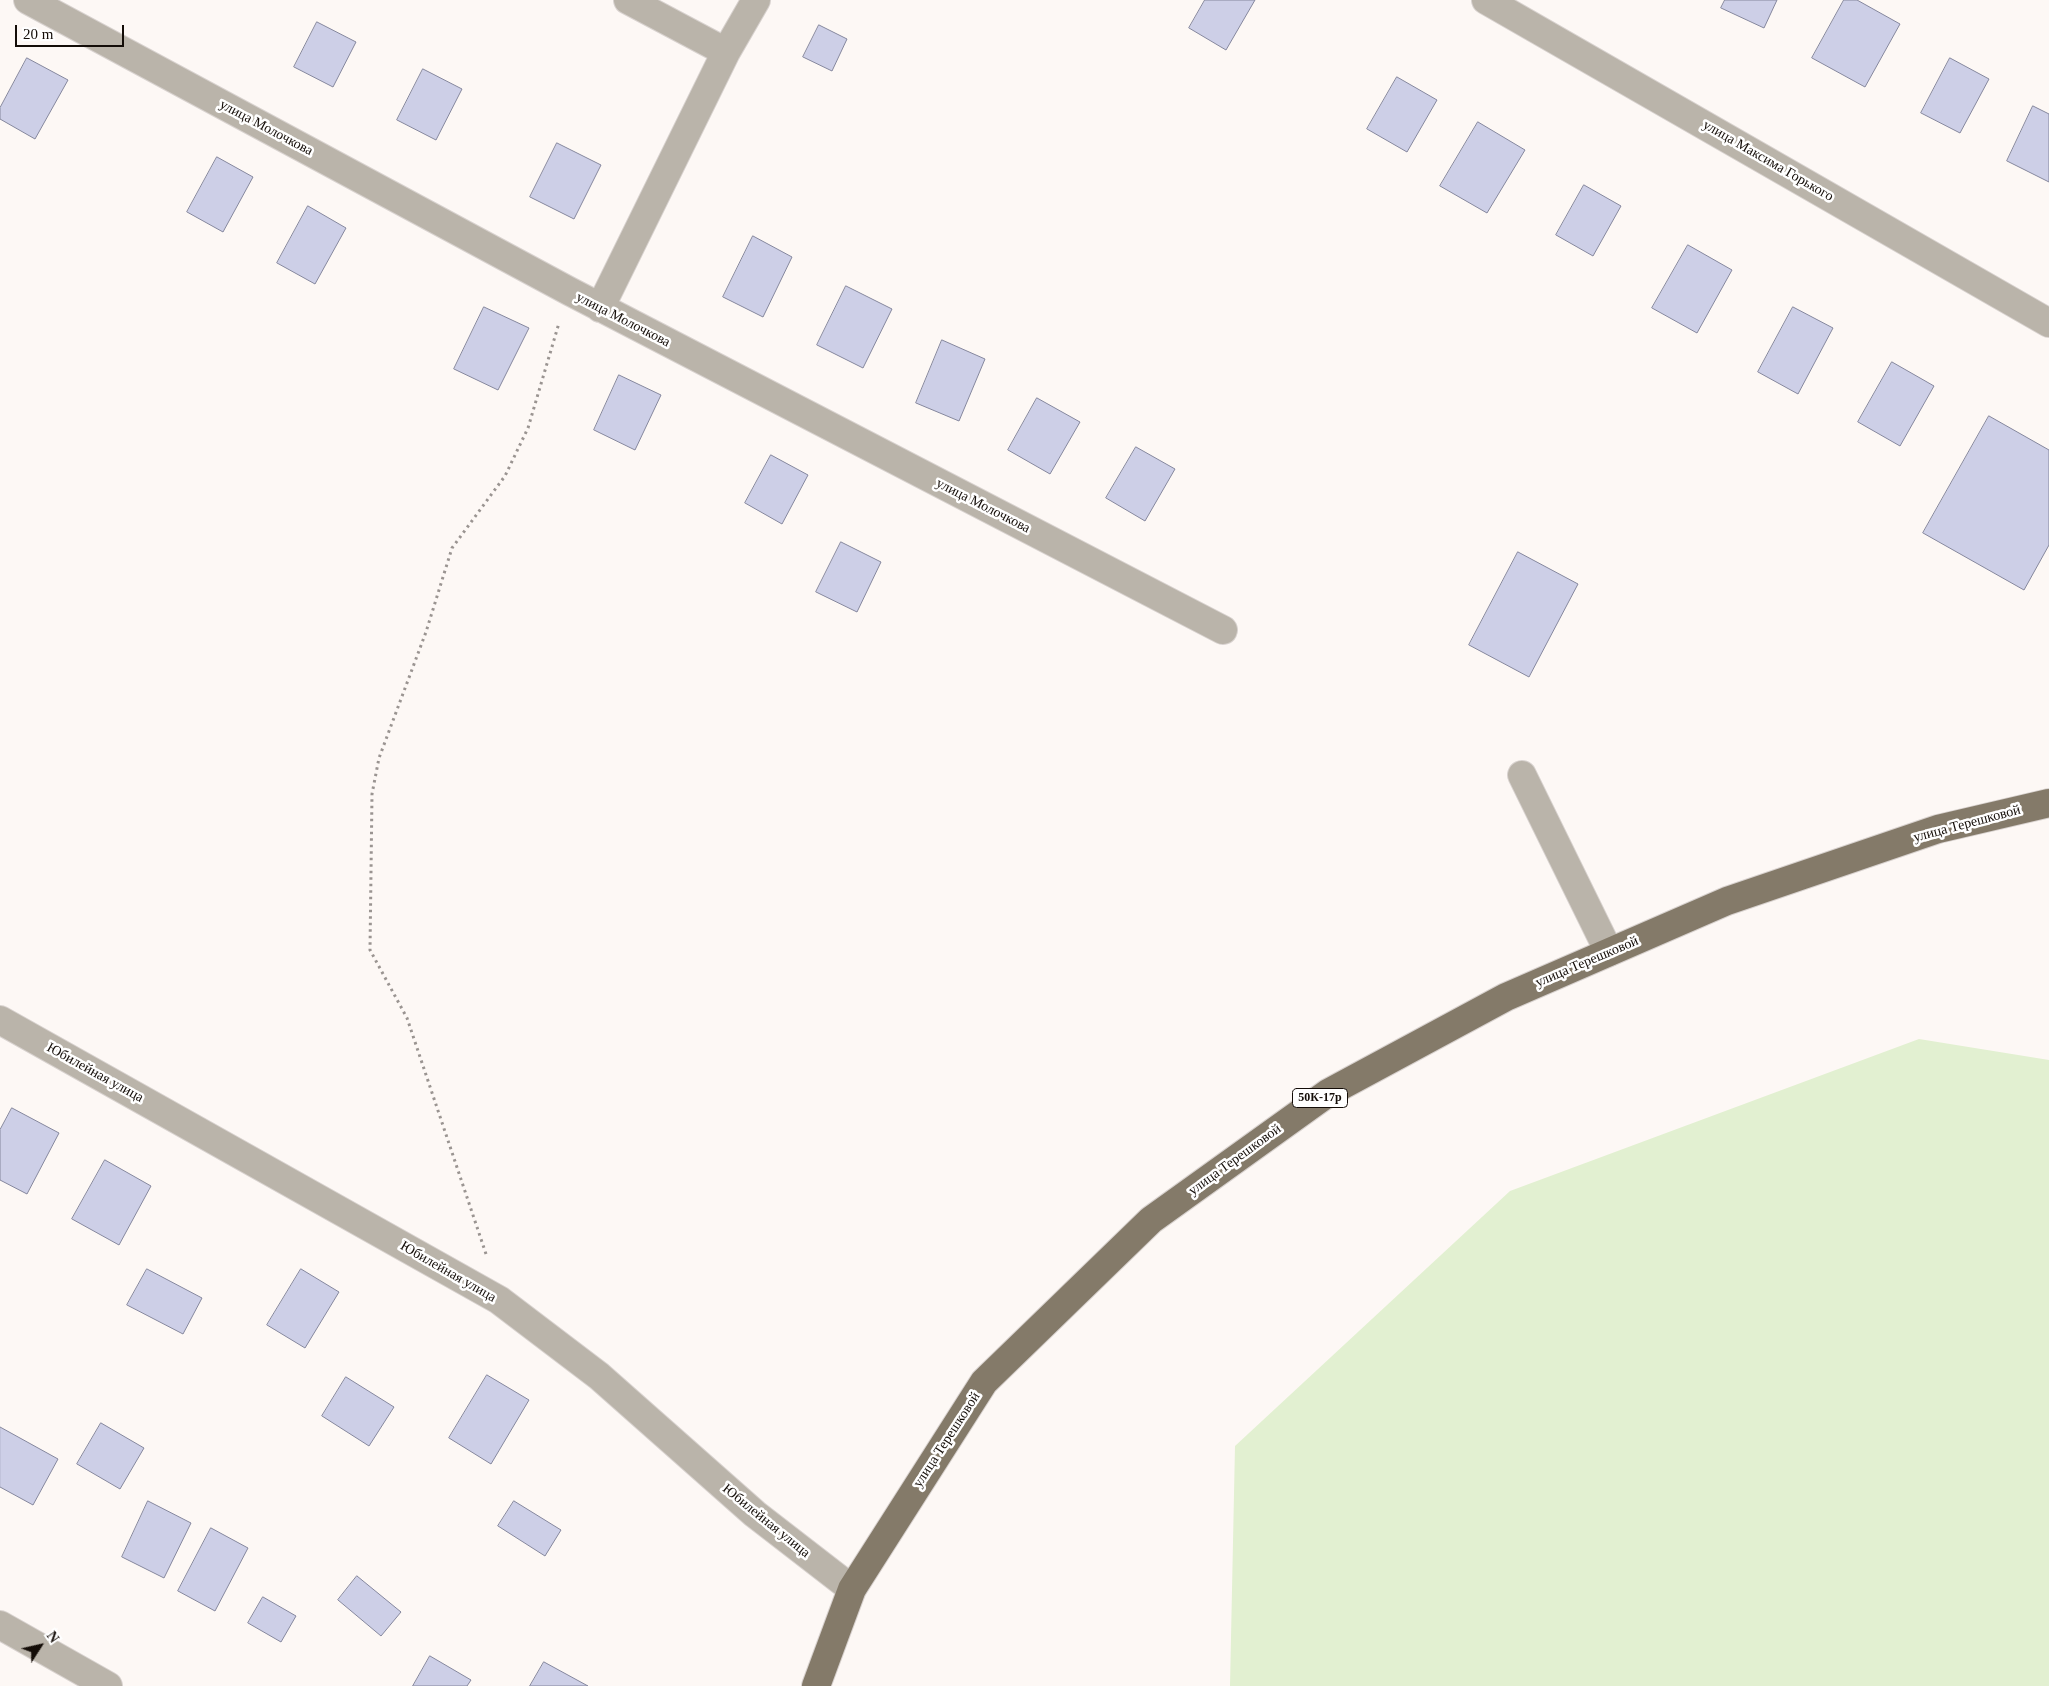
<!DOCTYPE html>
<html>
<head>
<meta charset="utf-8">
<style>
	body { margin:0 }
	#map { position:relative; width:2049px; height:1686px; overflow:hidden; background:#fdf8f5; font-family:"Times New Roman",serif }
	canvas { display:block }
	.north { position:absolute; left:15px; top:1621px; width:50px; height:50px; -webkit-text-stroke:4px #fff; paint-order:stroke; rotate:55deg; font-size:14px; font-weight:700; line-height:20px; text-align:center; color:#140d08 }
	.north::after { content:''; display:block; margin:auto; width:18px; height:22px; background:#140d08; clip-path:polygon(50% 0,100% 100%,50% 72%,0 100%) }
	.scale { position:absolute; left:15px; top:25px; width:109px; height:22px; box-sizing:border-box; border:2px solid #140d08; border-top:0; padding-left:6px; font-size:15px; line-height:18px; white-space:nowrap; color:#140d08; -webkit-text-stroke:4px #fff; paint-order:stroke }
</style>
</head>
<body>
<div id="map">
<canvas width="2049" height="1686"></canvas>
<div class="north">N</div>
<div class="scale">20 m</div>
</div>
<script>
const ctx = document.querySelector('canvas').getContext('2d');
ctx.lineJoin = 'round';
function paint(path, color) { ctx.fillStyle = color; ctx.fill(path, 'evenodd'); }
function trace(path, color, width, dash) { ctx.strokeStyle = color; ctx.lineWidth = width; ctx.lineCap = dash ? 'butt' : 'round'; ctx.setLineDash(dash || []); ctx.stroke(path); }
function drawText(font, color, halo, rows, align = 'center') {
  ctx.font = font + ' "Times New Roman",serif'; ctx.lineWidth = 5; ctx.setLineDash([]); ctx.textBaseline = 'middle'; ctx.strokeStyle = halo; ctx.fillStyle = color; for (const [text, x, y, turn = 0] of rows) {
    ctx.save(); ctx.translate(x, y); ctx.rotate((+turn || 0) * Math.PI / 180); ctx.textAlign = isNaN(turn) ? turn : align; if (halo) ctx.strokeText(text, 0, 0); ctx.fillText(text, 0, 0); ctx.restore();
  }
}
paint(new Path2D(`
	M1919 1039 2049 1060V1686H1230L1235 1446 1510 1191Z`), '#e2f0d1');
const building = new Path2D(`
	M1205 0H1255L1226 50 1189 28Z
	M1725 0H1777L1764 28 1721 8Z
	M1844 0H1857L1900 24 1865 87 1812 58Z
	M317 22 356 42 333 87 294 67Z
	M819 25 847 39 832 71 803 57Z
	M27 58 68 80 35 139 0 119V108Z
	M1950 58 1989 79 1960 133 1921 113Z
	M423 69 462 89 436 140 397 120Z
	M1397 77 1437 100 1407 152 1367 129Z
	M2033 106 2049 114V182L2007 161Z
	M1478 122 1525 150 1487 213 1440 186Z
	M557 143 601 165 574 219 530 197Z
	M217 157 253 177 223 232 187 212Z
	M1584 185 1621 206 1593 256 1556 235Z
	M308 206 346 228 315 284 277 263Z
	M753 236 792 257 763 317 723 297Z
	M1688 245 1732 270 1697 333 1652 308Z
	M846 286 892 309 863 368 817 345Z
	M484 307 529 328 498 390 454 369Z
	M1793 307 1833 328 1798 394 1758 372Z
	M942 340 985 359 959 421 916 403Z
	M1892 362 1934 386 1900 446 1858 422Z
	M619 375 661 395 635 450 594 430Z
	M1037 398 1080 422 1050 474 1008 450Z
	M1989 416 2049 450V545L2024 590 1923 533Z
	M1136 447 1175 469 1145 521 1106 498Z
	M771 455 808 475 782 524 745 503Z
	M841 542 881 562 857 612 816 592Z
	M1518 552 1578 584 1529 677 1469 645Z
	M12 1108 59 1133 27 1194 0 1180V1130Z
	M105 1160 151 1186 119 1245 72 1219Z
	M147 1269 202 1298 183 1334 127 1305Z
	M301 1269 339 1292 305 1348 267 1325Z
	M487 1375 529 1400 491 1464 449 1438Z
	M346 1377 394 1407 369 1446 322 1416Z
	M101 1423 144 1448 120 1489 77 1464Z
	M0 1427 58 1459 33 1505 0 1487Z
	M148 1501 191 1523 164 1578 122 1557Z
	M514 1501 561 1530 545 1556 498 1526Z
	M211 1528 248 1548 215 1611 178 1591Z
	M357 1576 401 1612 381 1636 338 1600Z
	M263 1597 296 1616 281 1642 248 1623Z
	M430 1656 471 1680 467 1686H413Z
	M544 1662 588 1686H530Z`);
paint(building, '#cdcfe7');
trace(building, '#85879d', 1);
const minor = new Path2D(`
	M28 0 569 291 1223 630
	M628 0 726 52
	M1486 0 2049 323
	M600 308 726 52 756 0
	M1522 775 1609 952
	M0 1020 499 1300 599 1376 755 1514 852 1589
	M0 1625 108 1686`);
const major = new Path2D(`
	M816 1686 852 1589 984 1382 1151 1220 1328 1093 1506 997 1727 901 1938 829 2049 803`);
trace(minor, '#d8d2cf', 30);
trace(major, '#d8d2cf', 30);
trace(new Path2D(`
	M486 1254 407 1018 370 950 372 794 379 758 426 632 452 548 505 476 528 428 559 323`), '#9a9491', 3, [2.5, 4]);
trace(minor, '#bab4aa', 28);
trace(major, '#847a69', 28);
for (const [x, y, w] of [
	[1320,1098,55]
]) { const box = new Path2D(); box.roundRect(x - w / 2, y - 9.5, w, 19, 4); ctx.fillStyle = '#fff'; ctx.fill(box); trace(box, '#140d08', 1); }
drawText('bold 12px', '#140d08', null, [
	["50К-17р",1320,1098]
]);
drawText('14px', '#140d08', '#fff', [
	["улица Молочкова",266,128,28],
	["улица Максима Горького",1768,161,30],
	["улица Молочкова",623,320,27],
	["улица Молочкова",983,506,27],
	["улица Терешковой",1967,824,-15],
	["улица Терешковой",1587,962,-23],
	["Юбилейная улица",95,1073,29],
	["улица Терешковой",1235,1160,-36],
	["Юбилейная улица",448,1272,30],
	["улица Терешковой",947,1440,-57],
	["Юбилейная улица",766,1521,39]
]);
</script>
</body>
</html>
